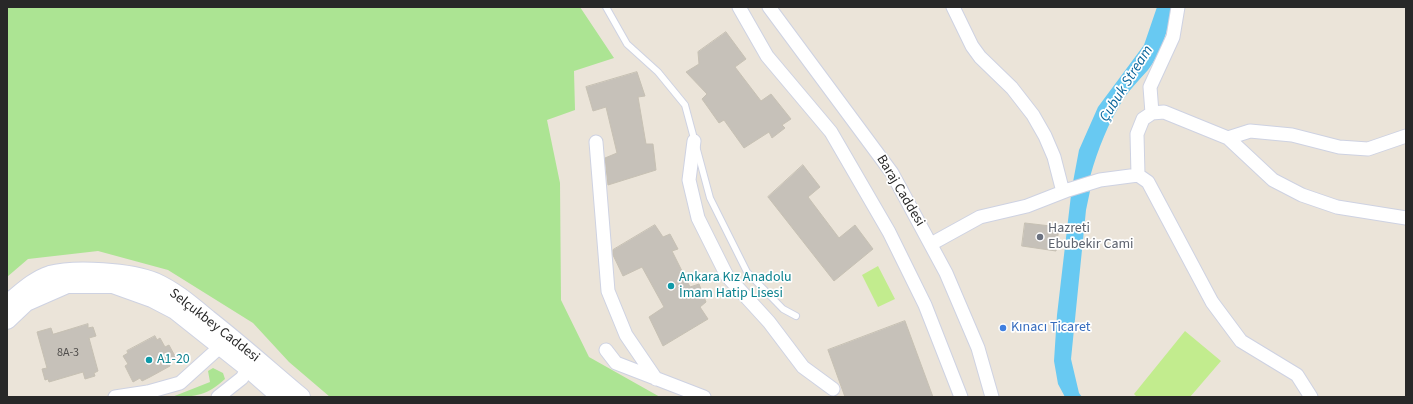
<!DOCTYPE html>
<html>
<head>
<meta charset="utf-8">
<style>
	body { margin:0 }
	#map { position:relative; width:1413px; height:404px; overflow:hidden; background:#ebe4d9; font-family:"Source Sans 3",sans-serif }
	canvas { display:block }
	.frame { position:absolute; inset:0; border:8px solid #282828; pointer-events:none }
</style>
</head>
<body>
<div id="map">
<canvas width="1413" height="404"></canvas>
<div class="frame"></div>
</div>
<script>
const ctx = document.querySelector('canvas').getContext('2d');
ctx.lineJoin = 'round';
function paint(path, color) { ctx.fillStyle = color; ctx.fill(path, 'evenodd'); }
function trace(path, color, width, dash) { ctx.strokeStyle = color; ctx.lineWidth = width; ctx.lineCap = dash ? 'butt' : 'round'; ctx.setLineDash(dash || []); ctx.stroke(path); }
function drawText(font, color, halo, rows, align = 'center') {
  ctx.font = font + ' "Source Sans 3",sans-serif'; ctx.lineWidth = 3.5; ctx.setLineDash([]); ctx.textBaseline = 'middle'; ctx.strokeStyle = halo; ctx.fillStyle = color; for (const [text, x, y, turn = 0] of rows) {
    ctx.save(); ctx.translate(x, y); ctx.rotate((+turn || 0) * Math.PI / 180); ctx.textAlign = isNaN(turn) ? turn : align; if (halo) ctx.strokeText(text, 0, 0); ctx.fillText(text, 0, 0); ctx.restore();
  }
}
paint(new Path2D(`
	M7 7H580L614 58 574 71 575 110 547 120 560 183 561 300 589 357 660 397H330L289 362 253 323 168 270 98 251 28 259 7 277Z
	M213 368 223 373 225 379C208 395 196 397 172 397L210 382 208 371Z`), '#ace493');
paint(new Path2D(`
	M878 266 895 299 878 307 862 275Z
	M1185 331 1221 361 1190 397H1137L1134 394Z`), '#c2ec8e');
paint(new Path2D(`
	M1157 7H1172C1169 28 1161 53 1148 70 1140 79 1131 88 1124 98 1108 123 1098 149 1090 177L1073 182 1079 150 1098 107 1144 45Z
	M1090 191 1086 210 1071 359 1079 393 1082 397H1065L1058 384 1054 361 1057 315 1071 195Z`), '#68c9f2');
const building = new Path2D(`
	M726 32 746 59 735 67 761 101 771 94 791 119 782 125 785 128 772 138 769 132 744 148 724 120 719 123 702 99 707 94 686 72 699 64 698 52Z
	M637 72 645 96 638 97 646 144H653L656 170 608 185 605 158 617 153 606 107 593 111 586 87Z
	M803 165 820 187 808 197 839 238 855 225 873 249 834 281 768 197Z
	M1025 223 1059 227 1056 251 1022 246Z
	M655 225 663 237 670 234 678 249 672 251 690 287 699 284 706 302 700 307 708 319 663 346 649 317 664 307 642 267 623 276 613 255V250Z
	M905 321 933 397H845L828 350Z
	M88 324V328L93 327 96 336 89 338 98 371 94 373 95 376 85 379 83 372 49 382 48 379 45 380 42 369 47 368 37 332 51 328 53 334Z
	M155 336 157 340 160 338 165 347 169 345 176 358 169 362 170 366 150 377 142 381 140 378 133 382 125 366 128 364 123 356 128 353 127 351Z`);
paint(building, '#c6c1b9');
trace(building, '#c6c0b3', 1);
const lane = new Path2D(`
	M606 7 627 44 658 72 685 105 710 198 747 272 783 309 796 316`);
const street = new Path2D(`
	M739 7 767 56 831 132 889 232 925 305 961 397
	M769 7 892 173 946 273 978 348 992 397
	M953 7 972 46 980 57 1012 88 1033 115 1045 136 1054 157 1063 192
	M1152 113 1150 87 1173 37 1178 7
	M1228 138 1250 131 1292 135 1339 147 1368 149 1406 136
	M694 141 689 180 698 218 727 276 769 322 803 367 833 389
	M596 142 608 291 626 335 656 379
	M1138 175 1137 134 1143 119 1152 113 1164 112 1228 138 1273 180 1302 195 1337 207 1406 218
	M931 244 980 217 1027 206 1068 190 1100 180 1138 175 1148 182 1212 302 1241 341 1297 375 1311 397
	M606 350 616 363 704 397
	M115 397 148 392 180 383 221 346
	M218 397 242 378 248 368`);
const secondary = new Path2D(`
	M7 304C20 294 34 280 50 275 75 268 131 272 155 282 175 291 191 305 208 319 240 344 270 371 301 397
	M7 320 26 302 67 284H113L152 298 175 310 248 368 281 397`);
trace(lane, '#ced2e2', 8);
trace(street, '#ced2e2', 15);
trace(secondary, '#ced2e2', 20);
trace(lane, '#fff', 6);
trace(street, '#fff', 13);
trace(secondary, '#fff', 18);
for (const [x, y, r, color] of [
	[1040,237,4,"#6b7280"],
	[671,286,4,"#0f9aa8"],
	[1003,328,4,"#3f7fe0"],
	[149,360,4,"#0f9aa8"]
]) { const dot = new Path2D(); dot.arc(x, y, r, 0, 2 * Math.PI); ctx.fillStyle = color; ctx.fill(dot); trace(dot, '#fff', 1.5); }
drawText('12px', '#504e4c', null, [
	["8A-3",68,353]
]);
drawText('14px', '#282828', '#fff', [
	["Baraj Caddesi",900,191,59],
	["Selçukbey Caddesi",214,326,38]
]);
drawText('14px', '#5b616d', '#fff', [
	["Hazreti",1048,229],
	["Ebubekir Cami",1048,245]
], 'left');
drawText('14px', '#0d838f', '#fff', [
	["Ankara Kız Anadolu",679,278],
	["İmam Hatip Lisesi",679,294],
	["A1-20",157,360]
], 'left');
drawText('14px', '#366cbe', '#fff', [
	["Kınacı Ticaret",1011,328]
], 'left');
drawText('italic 15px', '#09659b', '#fff', [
	["Çubuk Stream",1127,84,-58]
]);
</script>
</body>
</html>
